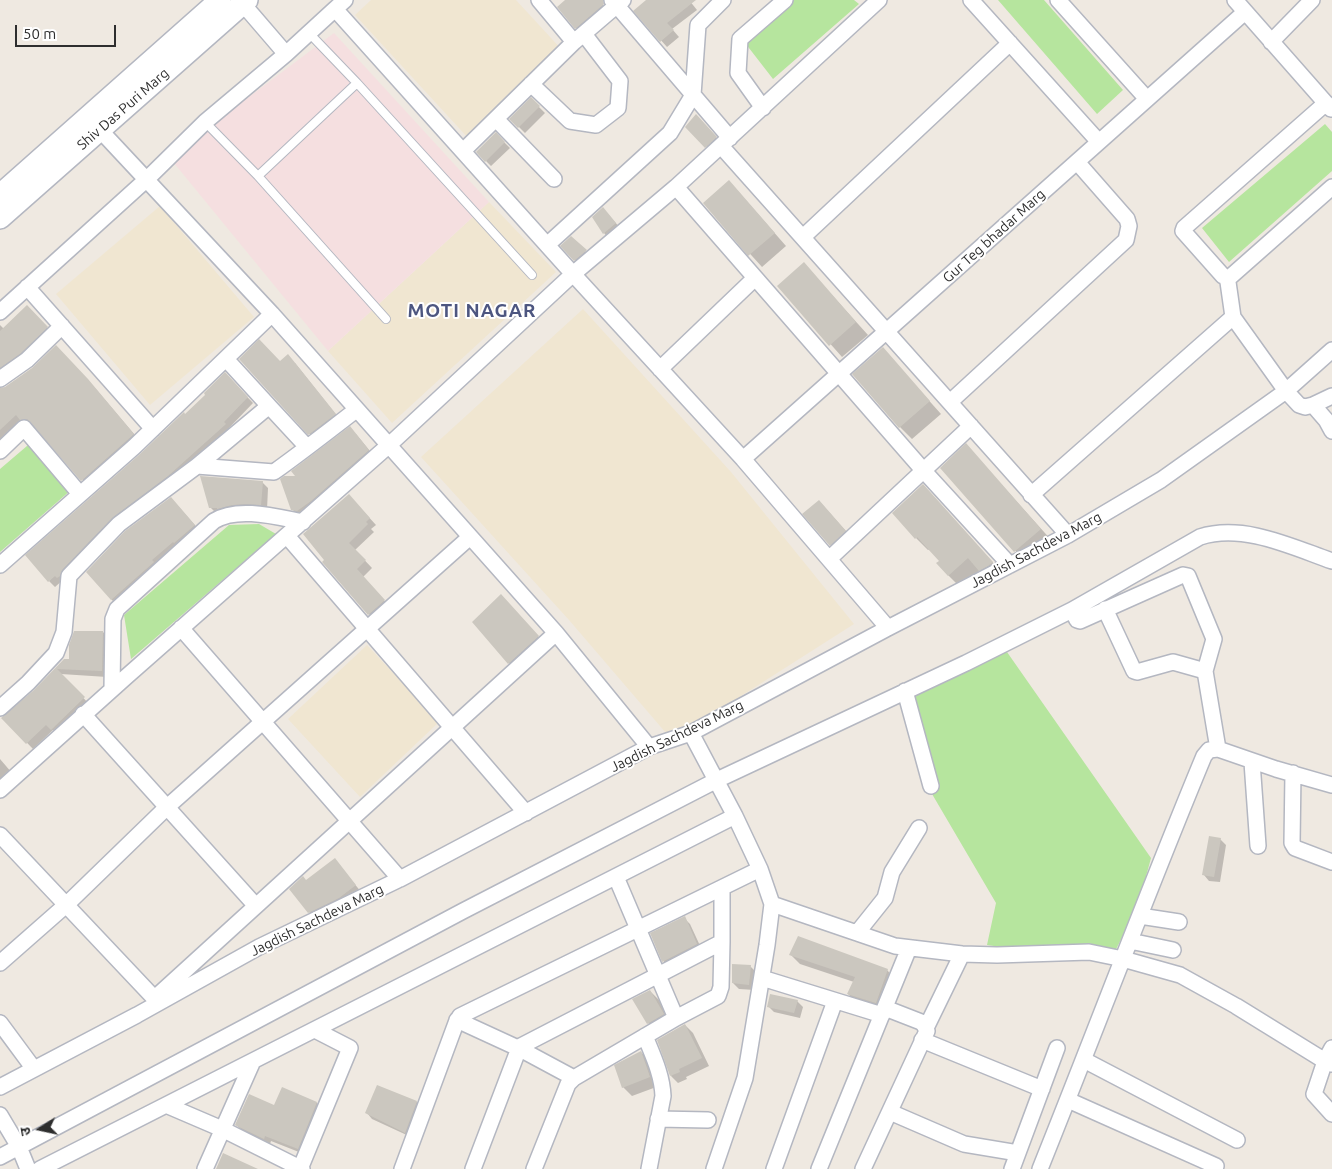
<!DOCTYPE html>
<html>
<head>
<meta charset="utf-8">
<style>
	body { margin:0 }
	#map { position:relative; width:1332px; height:1169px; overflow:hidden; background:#efe9e1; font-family:Ubuntu,"Noto Sans Devanagari",sans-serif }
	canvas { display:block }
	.north { position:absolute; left:15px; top:1104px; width:50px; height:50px; -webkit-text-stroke:4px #fff; paint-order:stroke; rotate:260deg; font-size:14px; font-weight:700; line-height:20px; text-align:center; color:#2e2e2e }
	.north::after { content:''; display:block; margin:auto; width:18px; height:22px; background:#2e2e2e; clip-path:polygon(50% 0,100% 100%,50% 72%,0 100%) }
	.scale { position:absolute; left:15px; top:25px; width:101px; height:22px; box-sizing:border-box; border:2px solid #2e2e2e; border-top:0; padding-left:6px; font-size:15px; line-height:18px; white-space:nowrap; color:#2e2e2e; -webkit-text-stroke:4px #fff; paint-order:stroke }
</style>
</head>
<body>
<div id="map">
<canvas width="1332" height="1169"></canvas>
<div class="north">उ</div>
<div class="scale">50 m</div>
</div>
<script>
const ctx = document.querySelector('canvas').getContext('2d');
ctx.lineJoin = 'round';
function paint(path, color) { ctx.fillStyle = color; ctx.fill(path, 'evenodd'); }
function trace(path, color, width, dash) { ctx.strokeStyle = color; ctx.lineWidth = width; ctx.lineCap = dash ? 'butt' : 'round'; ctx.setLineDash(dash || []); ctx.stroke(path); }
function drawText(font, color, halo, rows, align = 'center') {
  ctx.font = font + ' Ubuntu,sans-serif'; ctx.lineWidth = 4; ctx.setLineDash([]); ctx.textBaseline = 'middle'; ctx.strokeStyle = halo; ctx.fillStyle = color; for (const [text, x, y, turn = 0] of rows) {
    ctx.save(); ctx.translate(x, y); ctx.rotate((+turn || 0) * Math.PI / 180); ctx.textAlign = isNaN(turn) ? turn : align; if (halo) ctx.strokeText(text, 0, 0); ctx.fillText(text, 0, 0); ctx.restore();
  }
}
paint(new Path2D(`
	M371 0H516L563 51 469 139 355 15Z
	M489 202 556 272 392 423 328 351Z
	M160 206 254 317 150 405 56 294Z
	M583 309 731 472 854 624 672 740 569 620 421 457Z
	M367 645 439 722 360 797 288 719Z`), '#f0e6d1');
paint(new Path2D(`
	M334 33 489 202 328 351 169 157Z`), '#f5dfe0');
paint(new Path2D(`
	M782 0H854L859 4 773 79 742 39Z
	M998 0H1044L1123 90 1097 114Z
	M1325 124 1332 132V171L1229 262 1202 228Z
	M34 440 79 483 0 552V469Z
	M259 524 276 534 131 659 124 615 229 525Z
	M1007 652 1151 858 1138 906 1109 963 987 945 996 903 925 782 905 690Z`), '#b6e59e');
paint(new Path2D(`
	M567 0H598L611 14 585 37 576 28Z
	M648 0H689L697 10 672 29 679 37 667 47 635 11Z
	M531 99 545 113 525 133 511 119Z
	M702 122 721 143 712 152 687 127Z
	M496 134 510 148 491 166 486 161Z
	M729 181 786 246 762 267 704 203Z
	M608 214 621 229 609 239 604 233Z
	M571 237 591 257 581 266 575 260Z
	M804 264 868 335 842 357 779 286Z
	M27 307 54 335 0 381V325L4 329Z
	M883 349 941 414 912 439 900 427Z
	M241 359 295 363 341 421 316 441Z
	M231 380 253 403 229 428 230 430 55 587 49 581 185 415Z
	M95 388 140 441 89 487 35 425 28 426 0 443V390Z
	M356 434 374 456 298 515 292 509 297 477Z
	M966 445 1053 542 1027 564 942 468Z
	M262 482 268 488 267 510 216 513 210 507Z
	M935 498 1004 575 992 582 980 570 961 588 948 575 940 561 930 549 928 550 916 538Z
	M819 501 854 540 839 554 831 545Z
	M355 502 376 525 371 529 374 532 355 550 372 568 363 577 390 607 375 621 324 562Z
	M178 506 201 532 118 606 111 599Z
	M507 602 544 643 515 669 509 663Z
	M103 632 109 638 107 677 61 674 89 704 58 735 53 730 33 749 3 718 35 691 64 660H70Z
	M0 759 12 773 0 783Z
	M1220 839 1226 845 1220 882 1209 881 1204 875Z
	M335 860 362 893 317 920 309 912 307 882Z
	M684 918 690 924 702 950 669 967 664 962 652 934Z
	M791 955 887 970 896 980 885 1012 857 1003 848 994 854 982 800 964Z
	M750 966 756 972 755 990 739 989 733 983Z
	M650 991 659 1000 672 1023 657 1032 648 1023Z
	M797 1001 803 1007 800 1018 774 1012 769 1007Z
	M685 1025 693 1033 709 1066 686 1077 687 1079 678 1083 671 1076Z
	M641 1052 650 1061 659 1086 632 1096 623 1087Z
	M282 1089 317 1103 323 1109 304 1154 271 1141 270 1144 242 1130 236 1125 275 1106Z
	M417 1102 422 1107 411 1137 372 1119 367 1113Z`), '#0003');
paint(new Path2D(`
	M565 0H603L604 4 575 29 557 7Z
	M646 0H696L667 23 674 30 660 42 633 11Z
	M531 97 540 106 518 128 509 119Z
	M696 114 717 137 705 148 685 127Z
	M496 132 505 142 485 162 476 152Z
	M729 180 775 233 748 256 703 203Z
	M603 207 616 223 603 234 592 217Z
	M571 236 587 250 574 261 560 246Z
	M804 262 856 322 829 346 777 286Z
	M27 305 48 327 21 353 0 368V331Z
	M259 339 280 361 288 354 336 414 308 435 239 359Z
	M56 345 88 379 134 434 81 481 27 419 20 420 16 415 0 430V388L5 387 32 368Z
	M883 347 930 401 899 428 852 374Z
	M225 372 248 397 224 422 226 424 168 476 112 518 62 570 60 576 57 578 55 576 48 582 25 555 140 454 184 412 185 414 205 395 204 393Z
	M350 426 369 450 311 501 297 511 291 510 280 479 284 476H295L291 471Z
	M966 443 1041 529 1014 552 940 468Z
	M200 476 263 481 261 505 245 504 232 505 217 509V508H209Z
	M923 484 993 562 988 566 979 571 968 558 948 576 936 563 939 561 917 537 915 539 892 513Z
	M349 494 370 518 366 522 368 524 349 543 366 560 357 569 385 600 368 615 322 562 324 560 303 534Z
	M171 497 195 525 174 543 173 542 152 560 154 562 111 600 86 572 125 531Z
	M819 500 846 531 830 546 802 514Z
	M501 594 539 636 508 664 472 622Z
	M74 631H103L102 671 57 669 85 697 51 730 46 725 26 744 1 718 34 690 64 659H69V645Z
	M1209 836 1221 838 1214 877 1202 875Z
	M335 858 356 885 339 898 308 913 289 889 303 876 306 880Z
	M685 916 697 944 662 962 650 933Z
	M798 936 888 969 876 1003 847 994 855 977 789 955Z
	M732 964 751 965 749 985 732 983Z
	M650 990 664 1014 647 1024 632 999Z
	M770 994 798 1000 794 1013 767 1007Z
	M685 1024 702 1058 679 1069 680 1072 670 1076 657 1040Z
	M641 1051 650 1077 622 1088 614 1065Z
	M377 1085 417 1101 405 1133 365 1113Z
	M282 1087 317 1102 298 1149 265 1136 264 1139 235 1125 249 1094 274 1105Z
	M223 1153 258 1169H216Z`), '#cbc7bf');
const service = new Path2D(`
	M309 33 357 83 532 275
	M205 122 258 176 386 319
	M258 176 357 83`);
const minor = new Path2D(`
	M345 0 335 9 573 274 743 459 888 628
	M539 0 574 42
	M612 0 730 138
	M971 0 1099 142
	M1058 0 1147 99
	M1235 0 1331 109
	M243 4 286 54
	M1271 42 1312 0
	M531 84 570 121 596 125 618 108 620 81 584 34
	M1326 103 1184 228 1183 231 1223 276 1229 278 1332 187
	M763 108 738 73 740 39 785 0
	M496 119 554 179
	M100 130 272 314 556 633 649 747
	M721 146 1068 535
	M463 151 574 42 623 0
	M676 187 923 470 1010 565
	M803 237 1010 43
	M547 245 670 133 693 95 698 25 723 0
	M1226 277 1228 282 1233 317 1286 391 1299 405 1305 407 1313 405 1332 396
	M27 287 153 429
	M0 312 147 179 205 122 286 54 335 9
	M226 359 269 406
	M660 369 755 278
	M0 379 27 360 62 326
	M950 402 1126 240 1129 226 1127 219 1077 162
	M1313 405 1326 420 1332 431
	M307 447 269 406 197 466 274 472C302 452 329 431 356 410
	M0 451 24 428 80 494
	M743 459 1245 12
	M1031 495 1233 317
	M287 536 526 813
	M829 559 971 426
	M0 565 134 447 272 314
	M1105 609 1134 671 1137 672 1173 662 1205 671
	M1072 610 1077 620 1080 621 1183 575 1188 576 1214 639 1205 671 1218 749
	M181 628 400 879
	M112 689 113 619 117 609 214 521C238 506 277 517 303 522
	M905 691 931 786
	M0 708 28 683 56 653 64 632 69 576 119 524 197 466
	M83 714 256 906
	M691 733 735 816 760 869 772 904 767 945 745 1078 714 1169
	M1252 762 1258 846
	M1293 773 1292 843 1295 848 1332 862
	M0 790 126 677 388 446 573 274 676 187 879 0
	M0 835 155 999
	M772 904 895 946 962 954 997 955 1089 952 1123 959 1180 975 1236 1006 1325 1061 1332 1064
	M1140 916 1179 922
	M857 933 885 898 892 872 919 828
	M1130 941 1173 950
	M0 963 66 905 166 808 470 537
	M762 978 882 1015
	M156 997 556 633
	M676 1018 718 996 721 987 722 942
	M457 1020 520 1049 574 1078
	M0 1023 34 1069
	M926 1028 962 954
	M645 1036C653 1056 662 1074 663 1096L649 1169
	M922 1040 1042 1089
	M1332 1048 1325 1061 1314 1094 1332 1114
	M1084 1060 1237 1140
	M0 1087 137 1015 259 947 400 879 649 747 691 733 888 628 1068 535 1161 480 1286 391 1332 350
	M1068 1100 1216 1166
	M166 1105 222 1129 302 1169
	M890 1112 964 1144 1018 1153
	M0 1115 19 1147 28 1169
	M658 1119 708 1120
	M0 1157 463 911 717 780 966 663 1072 610 1200 537C1243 523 1292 547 1332 561
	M40 1169 735 816
	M205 1169 253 1061
	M300 1169 350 1048 315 1030
	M402 1169 456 1023 460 1016 760 869
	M473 1169 516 1056 521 1046 722 942V888
	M534 1169 568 1084 574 1078 676 1018 616 877
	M774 1169 835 1001
	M819 1169 909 948
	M863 1169 927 1031 924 1025 921 1022 885 1008
	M1012 1169 1057 1048
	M1040 1169C1095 1032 1147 893 1204 756L1209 750 1218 749 1276 769 1332 785`);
const secondary = new Path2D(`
	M0 195 220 0
	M0 218 247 0`);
trace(service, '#b4b7c1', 10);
trace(minor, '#b4b7c1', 18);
trace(secondary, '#b4b7c1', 24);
trace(service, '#fff', 8);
trace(minor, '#fff', 15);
trace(secondary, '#fff', 21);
drawText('14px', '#2e2e2e', '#fff', [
	["Shiv Das Puri Marg",123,109,-41],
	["Gur Teg bhadar Marg",994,236,-42],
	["Jagdish Sachdeva Marg",1036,550,-28],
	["Jagdish Sachdeva Marg",677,736,-26],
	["Jagdish Sachdeva Marg",317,920,-26]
]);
ctx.letterSpacing = '1px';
drawText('bold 19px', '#4d5680', '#fff', [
	["MOTI NAGAR",472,311]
]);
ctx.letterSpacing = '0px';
</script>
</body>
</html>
